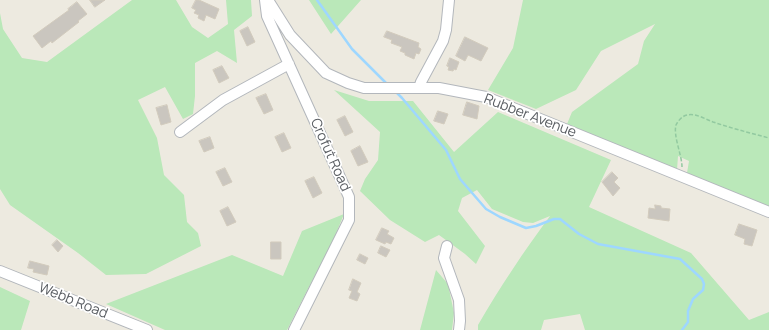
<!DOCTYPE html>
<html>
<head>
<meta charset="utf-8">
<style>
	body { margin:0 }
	canvas { display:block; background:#edeae0 }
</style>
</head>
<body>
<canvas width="769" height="330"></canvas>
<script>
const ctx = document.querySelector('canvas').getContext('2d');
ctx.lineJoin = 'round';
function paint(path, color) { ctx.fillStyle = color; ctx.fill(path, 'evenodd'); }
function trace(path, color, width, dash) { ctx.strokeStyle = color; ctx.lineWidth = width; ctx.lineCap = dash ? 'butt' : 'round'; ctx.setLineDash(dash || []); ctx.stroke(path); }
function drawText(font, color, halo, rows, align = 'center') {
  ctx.font = font + ' Manrope,sans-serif'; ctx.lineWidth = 3.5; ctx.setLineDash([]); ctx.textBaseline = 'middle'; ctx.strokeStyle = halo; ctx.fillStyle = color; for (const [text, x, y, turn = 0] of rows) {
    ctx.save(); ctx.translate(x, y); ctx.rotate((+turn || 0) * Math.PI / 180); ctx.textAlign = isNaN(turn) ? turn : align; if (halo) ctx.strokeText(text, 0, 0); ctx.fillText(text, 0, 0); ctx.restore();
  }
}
paint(new Path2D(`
	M132 0H176L192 27 208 38 228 24 226 0H251L252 16 234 30 237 63 217 51 195 63V96L193 114 183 119 165 87 138 100 157 138 164 175 184 195 187 222 198 233 201 246 146 274 106 275 78 253 10 205 0 189V13L3 29 22 58 47 62Z
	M309 0H361L331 34Z
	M523 0H769V207L687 173 689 161 678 156 677 170 567 124 572 112 638 64 644 41 655 24 601 51 576 90 536 109 488 90 513 48Z
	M334 90 369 101H413L454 152 498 112 611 160 589 207 691 253 749 320 769 312V330H585L580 314 544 320 541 330H478V325C500 287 524 251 550 216L533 223 523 222 492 209 477 190 462 198 458 211 485 246 476 264 465 254 439 235 425 242 390 220 360 191 365 179 378 160 380 132Z
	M344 214 335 236 287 330H165L106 304 232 255 283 276 302 231Z
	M436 270 448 284 454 313 452 330H420Z
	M0 287 30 301 21 330H0Z`), '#bae8b9');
trace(new Path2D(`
	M317 0 352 49 388 85
	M395 91 402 98 446 150 460 179 486 209 500 217 526 228 536 226 554 219H560L579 234 598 244 680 259 702 279 704 284 703 290 693 299 688 311V322L682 330`), '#9ed7ff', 2.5);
const building = new Path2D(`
	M90 0H105L95 7Z
	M196 0H199L219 9 215 19 206 15 204 21 198 18 199 15 194 13 196 10 192 8Z
	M77 2 87 14 78 21 79 22 52 43 51 41 42 48 33 36 69 10 68 9Z
	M248 27 255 42 247 46 240 31Z
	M387 31 419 43 418 47 421 49 419 54 416 53 414 59 405 55V53L400 51 402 47 391 43 392 40 384 37Z
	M465 37 488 48 481 61 468 55 465 61 456 56Z
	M450 58 459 62 456 70 454 69 453 71 448 70 449 67 447 66Z
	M222 66 229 78 219 83 213 70Z
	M266 94 273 110 264 114 256 98Z
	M467 102 479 106 477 119 463 115Z
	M167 105 171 122 161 125 156 108Z
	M438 111 448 114 444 124 434 121Z
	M345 116 353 132 345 136 337 120Z
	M284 133 291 148 282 152 275 137Z
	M210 137 214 148 204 152 199 141Z
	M360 146 368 162 358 166 351 151Z
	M225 168 232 182 223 186 216 172Z
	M612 172 618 178 614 182 620 188 613 196 602 182Z
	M314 177 322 193 313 198 305 181Z
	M655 205 661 206V208L670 209 669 221 648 218 649 208 655 209Z
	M228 207 236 222 227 226 220 211Z
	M739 224 757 230 752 246 744 244 745 239 735 235Z
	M382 228 389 231 387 234 394 238 391 244 386 242 385 244 376 240Z
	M57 240 63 246 58 252 52 245Z
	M271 242H281V259H271Z
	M381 246 390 250 386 257 378 253Z
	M360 254 368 258 365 264 357 260Z
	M30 261 49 266 47 275 33 272 34 269 28 268Z
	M353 279 361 283 357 292 360 294 357 301 349 298 352 291 349 290Z`);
paint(building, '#cac6bf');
trace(building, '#d2cbbd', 1);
const minor = new Path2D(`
	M265 0 267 16 349 197V220L294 330
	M268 0 290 35 326 73 348 83 364 88H439L486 97 769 212
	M419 88 421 82 443 41 446 30 449 0
	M180 132 223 100 289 64
	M447 246 444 258 459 300 460 321 459 330
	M0 271 147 330`);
trace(minor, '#b3b7bc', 12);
trace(new Path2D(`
	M682 167C682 155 673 136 676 125 678 121 682 116 687 115 696 113 705 119 713 122 731 128 750 133 769 138`), '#92c9a0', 1.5, [4, 2]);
trace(minor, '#fff', 10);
drawText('14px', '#595d62', '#fff', [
	["Rubber Avenue",530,116,21],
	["Crofut Road",330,155,66],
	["Webb Road",73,301,22]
]);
</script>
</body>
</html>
